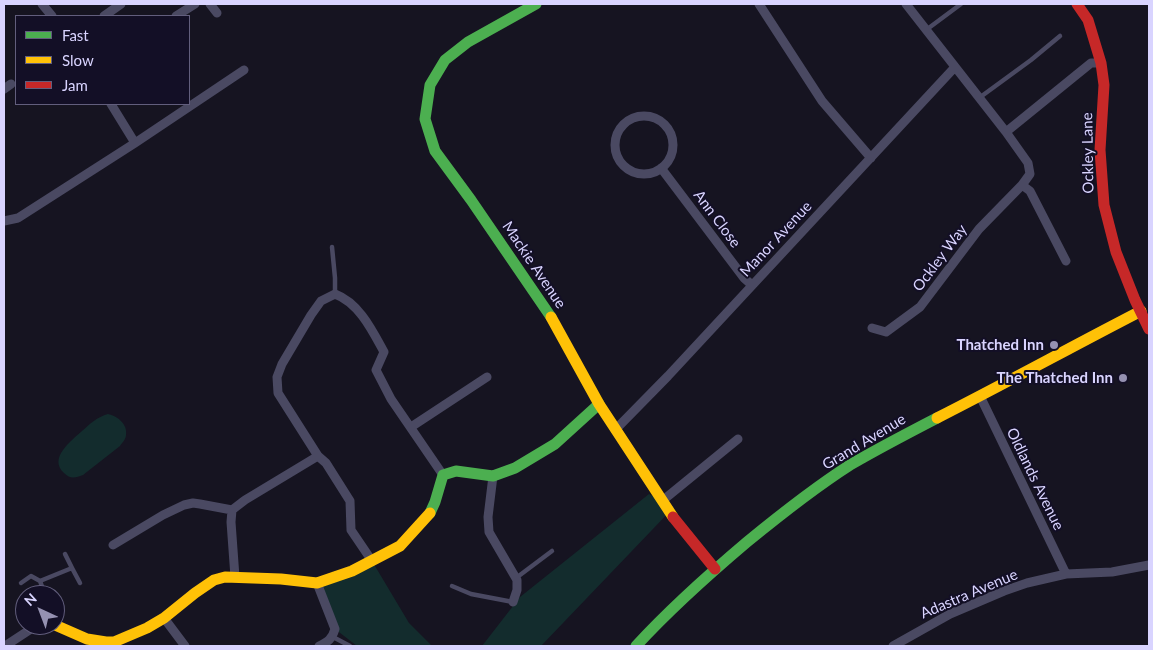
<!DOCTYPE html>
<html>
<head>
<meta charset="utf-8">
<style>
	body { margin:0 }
	#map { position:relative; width:1153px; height:650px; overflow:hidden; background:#161421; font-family:Lato,sans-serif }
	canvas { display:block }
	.frame { position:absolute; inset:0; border:5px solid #d9d4ff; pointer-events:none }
	.legend { position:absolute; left:15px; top:15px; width:175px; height:90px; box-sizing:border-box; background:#130f26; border:1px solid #625e7d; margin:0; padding:6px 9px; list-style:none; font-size:15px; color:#d9d4ff }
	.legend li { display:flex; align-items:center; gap:10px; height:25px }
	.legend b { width:25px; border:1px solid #625e7d }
	.north { position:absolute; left:15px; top:585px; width:50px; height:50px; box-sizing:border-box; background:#130f26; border:1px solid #625e7d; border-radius:50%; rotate:317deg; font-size:14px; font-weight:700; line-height:20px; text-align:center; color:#d9d4ff }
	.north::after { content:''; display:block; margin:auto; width:18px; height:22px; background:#9591b1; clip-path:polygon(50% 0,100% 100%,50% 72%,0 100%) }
</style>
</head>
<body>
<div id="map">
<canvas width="1153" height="650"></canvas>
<div class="frame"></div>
<ul class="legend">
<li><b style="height:6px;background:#4caf50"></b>Fast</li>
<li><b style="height:6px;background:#ffc107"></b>Slow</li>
<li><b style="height:6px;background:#c62828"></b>Jam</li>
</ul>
<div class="north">N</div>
</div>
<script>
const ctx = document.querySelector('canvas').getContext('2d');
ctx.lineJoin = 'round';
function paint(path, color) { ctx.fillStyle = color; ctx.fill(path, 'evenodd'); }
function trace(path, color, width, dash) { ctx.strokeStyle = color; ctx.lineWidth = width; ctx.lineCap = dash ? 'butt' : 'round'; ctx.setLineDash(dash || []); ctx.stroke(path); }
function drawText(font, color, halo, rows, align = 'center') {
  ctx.font = font + ' Lato,sans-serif'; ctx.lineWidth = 4; ctx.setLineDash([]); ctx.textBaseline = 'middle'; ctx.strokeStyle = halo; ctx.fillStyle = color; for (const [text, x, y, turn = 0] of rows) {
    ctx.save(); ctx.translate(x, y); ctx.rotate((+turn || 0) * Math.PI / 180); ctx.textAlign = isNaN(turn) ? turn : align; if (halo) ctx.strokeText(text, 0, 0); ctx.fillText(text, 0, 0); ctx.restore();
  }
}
paint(new Path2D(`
	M108 414C117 416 128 424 126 435 126 439 122 443 120 446L83 475C75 478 70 479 64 473 48 458 71 441 82 431 90 424 97 417 108 414Z
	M649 494 674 507 541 646H482L520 597Z
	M372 561 409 623 432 646H357L335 629 317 583Z`), '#132c2d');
trace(new Path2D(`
	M926 30 961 4
	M979 98 1031 60 1060 36
	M332 247 335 278V294
	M72 568 80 583
	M516 578 552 551
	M21 583 31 576 40 581
	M452 586 471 594 513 602
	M45 595 40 581 72 568 65 554
	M333 637 350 646`), '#4a4962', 4.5);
trace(new Path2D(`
	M42 4 52 16
	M210 4 217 13
	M759 4 822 101 871 158
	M104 16 121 4
	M176 16 195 4
	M4 89 11 84
	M111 104 135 143
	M615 145a29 29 0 1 1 58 0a29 29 0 1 1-58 0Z
	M1006 132 1091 63H1101
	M661 168 744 278 752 285
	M1022 185 1030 191 1066 261
	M4 221 18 218 135 143 244 70
	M872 328 886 332 920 307 979 229 1022 185 1030 174 1028 163 1006 132 906 4
	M980 396 1066 574
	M411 427 487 377
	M615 430 668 376 955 67
	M318 456 278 393 277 377 282 364 311 315 321 301 335 294C359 303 372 330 384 352L376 370 391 399 443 475
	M493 476 488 517 489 532 517 580V590L513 602
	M662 501 738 439
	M113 545 163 515 184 505 193 503 200 504 232 510
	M235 577 231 522 232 510 245 500 318 456 326 463 350 501 351 530 372 561
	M317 583 335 629C332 639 328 642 319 646
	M164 618 185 646
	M5 646 37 625
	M893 646 950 614 1004 591 1027 583 1066 574 1112 572 1149 565`), '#4a4962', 9);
trace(new Path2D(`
	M536 4 468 42 445 60 430 85 425 119 435 151 471 200 551 317
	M430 513 435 502 443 475 456 471 493 476 515 468 555 444 599 404
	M636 646C670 609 708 575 747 542 780 515 814 488 850 465 879 448 908 433 937 418`), '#4caf50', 11);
trace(new Path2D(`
	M551 317 599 404 673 517
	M937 418C1006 383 1073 346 1141 311
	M55 625 87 639 106 642H114L147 628 164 618 195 593 214 580 225 577 281 579 317 583 352 571 400 546 430 513`), '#ffc107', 11);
trace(new Path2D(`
	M1077 4 1088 20 1101 63 1104 85 1100 150 1104 205 1116 252 1135 300 1149 329
	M673 517 715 569`), '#c62828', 11);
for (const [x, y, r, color] of [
	[1054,345,5,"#9591b1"],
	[1123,378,5,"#9591b1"]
]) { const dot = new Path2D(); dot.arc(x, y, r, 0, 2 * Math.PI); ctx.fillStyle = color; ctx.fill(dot); trace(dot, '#130f26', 2); }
drawText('15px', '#d9d4ff', '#130f26', [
	["Ockley Lane",1088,153,-91],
	["Ann Close",717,219,53],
	["Manor Avenue",776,239,-47],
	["Ockley Way",940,258,-53],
	["Mackie Avenue",534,265,56],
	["Grand Avenue",864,442,-31],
	["Oldlands Avenue",1035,479,64],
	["Adastra Avenue",969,594,-23]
]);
drawText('bold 15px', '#d9d4ff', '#130f26', [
	["Thatched Inn",1044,345],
	["The Thatched Inn",1113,378]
], 'right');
</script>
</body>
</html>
